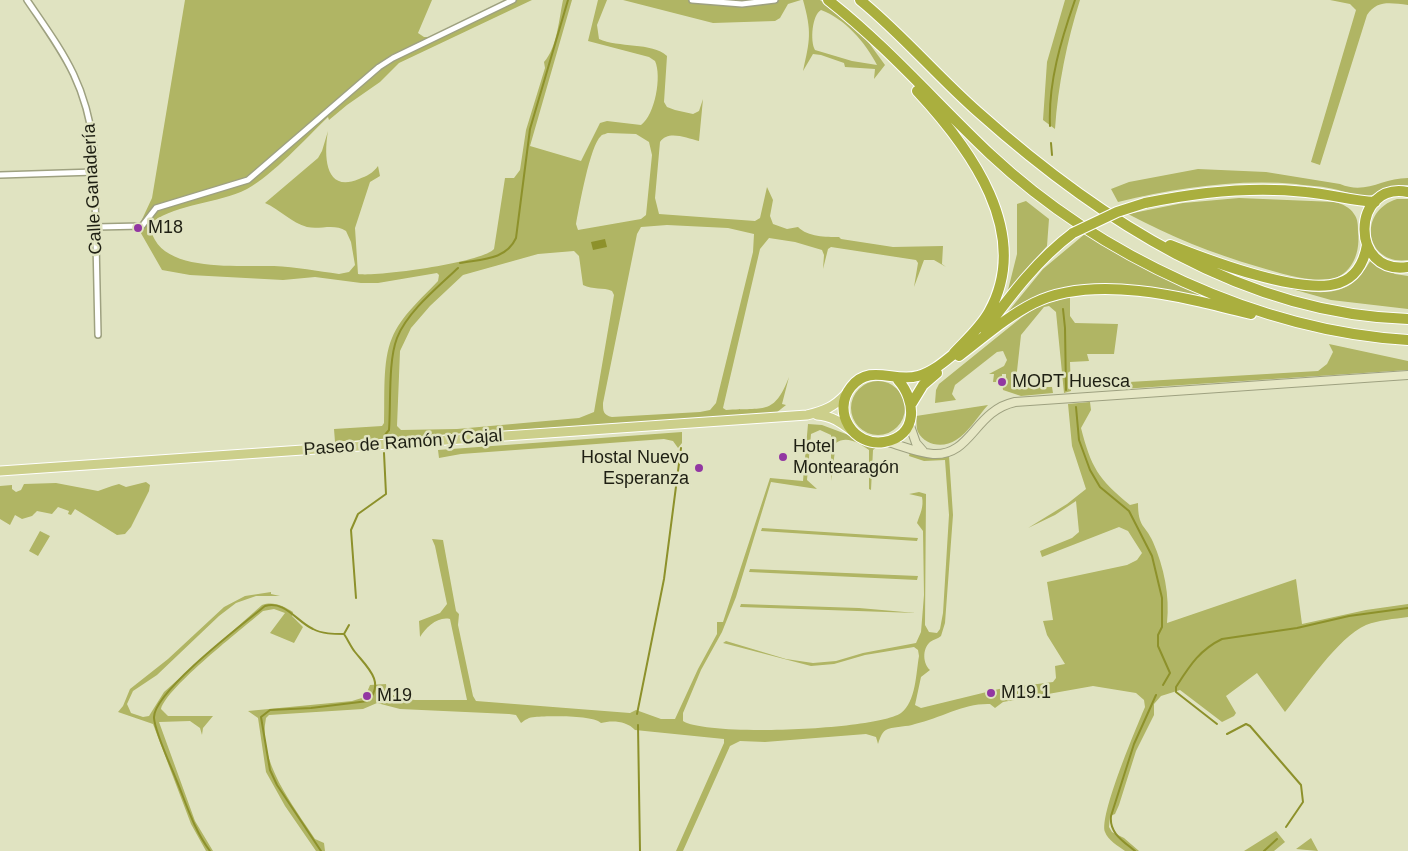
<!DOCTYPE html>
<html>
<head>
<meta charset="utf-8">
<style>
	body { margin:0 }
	canvas { display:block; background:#e0e3c1 }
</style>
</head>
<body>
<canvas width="1408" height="851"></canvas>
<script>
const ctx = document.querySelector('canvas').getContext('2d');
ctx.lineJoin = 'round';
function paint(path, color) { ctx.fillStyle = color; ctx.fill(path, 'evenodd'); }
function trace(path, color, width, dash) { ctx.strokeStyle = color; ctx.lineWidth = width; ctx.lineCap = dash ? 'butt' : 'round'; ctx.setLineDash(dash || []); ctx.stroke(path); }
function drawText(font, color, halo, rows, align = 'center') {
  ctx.font = font + ' Arial,sans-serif'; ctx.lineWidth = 5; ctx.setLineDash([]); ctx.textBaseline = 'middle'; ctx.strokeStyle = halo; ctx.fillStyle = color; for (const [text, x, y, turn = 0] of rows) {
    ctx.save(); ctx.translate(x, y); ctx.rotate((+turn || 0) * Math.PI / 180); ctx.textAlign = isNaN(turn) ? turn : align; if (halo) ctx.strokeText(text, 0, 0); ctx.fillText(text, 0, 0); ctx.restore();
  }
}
paint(new Path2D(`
	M185 0H432L418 33 424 37H431L508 0H532L399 63 380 82 347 105 329 120 328 117C305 139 274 174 247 189 217 204 179 203 152 222 149 229 152 234 155 240 173 272 242 265 274 266 296 267 318 271 339 274L349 272 355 265 351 242 346 231C334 223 320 230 307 227 292 223 279 209 265 203L318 158 322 151 328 131C324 154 324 194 359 179 367 176 373 173 378 166L380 176 370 182 355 228 358 274C377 277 484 262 494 249L505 178H514L520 170 526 130 545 68 544 62C557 48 559 19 563 0H572L530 146 581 161 600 123 607 121 641 125C655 115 662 76 655 61L649 57 588 41 598 0H607L597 25 599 39C618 48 652 42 667 56L664 102 667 107 675 110 693 114 699 111 703 99 699 141C686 138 668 130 660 142L655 198 659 214 755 221 760 218 767 187 773 200 770 216 773 224 787 229 798 227C808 237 826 237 839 237L841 239 893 247 943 246 942 264 946 267 934 260H924L914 287 918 263 916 260 831 247 828 249 823 269 824 255 822 250 795 242 769 238 760 249 723 408 726 410C764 407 774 416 789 377L782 404 786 405 776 413 335 442 334 429 382 426 384 423C385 398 382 361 392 338 401 316 422 298 438 281L439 275 437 273 378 283H361L315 277 283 280 190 275 162 270 138 228 152 198ZM608 133 636 134 649 142 652 155 646 215 641 219 578 230 576 224C579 208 590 145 601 136 601 135 608 133 608 133ZM667 225 728 228 754 234 753 252 716 403 710 410 700 412 612 417C603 415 603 411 603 403L637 234 641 227ZM574 251 579 256 583 285C593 290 603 287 612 291L614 295 594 412 579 418 457 429 401 430 397 426 400 351 411 328 430 306 463 275 538 254Z
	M623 0H801L788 4 780 18 775 21 713 23Z
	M803 0H820L861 32 885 65 874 79 875 69 845 67 844 63 821 55 813 54 803 71C810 40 812 32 803 0ZM821 10C844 18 866 43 877 65L852 61 815 50C810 41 812 15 821 10Z
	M1065 0H1080C1067 41 1058 85 1055 129L1043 120 1047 62Z
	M1330 0H1408V5C1390 3 1377 0 1367 15L1320 165 1311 162 1356 10 1350 4Z
	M1198 169 1266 172 1340 184C1366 195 1382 178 1408 178V185C1393 185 1379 196 1364 196 1355 195 1346 192 1338 190 1324 186 1309 186 1296 184 1235 179 1177 188 1118 202L1111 189 1129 182Z
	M1239 198 1335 202C1342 204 1350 207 1354 214 1358 219 1358 226 1358 232 1361 256 1349 280 1323 280 1302 280 1279 273 1259 267 1211 253 1172 237 1128 214L1183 203Z
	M1397 199H1408V260C1366 266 1356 212 1397 199Z
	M1026 201 1049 219 1047 246 1008 290 1017 254V204Z
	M1086 233 1220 302C1148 286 1072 267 1007 313L1043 269Z
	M1371 260 1395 274 1408 276V309L1331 300 1253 278C1281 285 1320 301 1348 286 1358 281 1365 269 1371 260Z
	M1070 297V316L1075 323 1118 324 1114 354H1087L1089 361 1070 362 1071 391 1064 393 1056 312 1049 306 1044 307 1021 335 1016 380 1021 387H1052L1053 393 1021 396 1003 390 1002 383H1006V374H1002V382H993L994 374H989L1004 366 1007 360 1003 351 997 352 955 385 952 394 956 400 935 403 936 390 939 384 1022 317 1040 305Z
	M1329 344 1408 361V370L1122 389V385H1128L1129 382 1318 371 1327 364 1333 352Z
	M851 408a27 27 0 1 1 54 0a27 27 0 1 1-54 0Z
	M1090 402 1091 410 1081 428C1091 467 1098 479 1130 505L1138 503C1138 528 1145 524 1153 542 1164 567 1170 596 1167 623L1296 579 1302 624 1366 610 1408 604V617C1394 619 1379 620 1366 625 1338 637 1305 688 1285 712L1257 673 1226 696 1236 713 1234 716 1222 722 1180 690 1161 696 1154 704V715L1136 751 1119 805 1115 814 1110 816 1109 827 1112 832 1124 838 1139 851H1125C1118 846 1108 840 1105 832 1099 815 1137 726 1145 707L1144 700 1136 693 1093 686 1003 702 995 708 990 704C964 703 941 718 915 724 907 727 897 726 888 729 882 731 880 738 878 744L876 737 866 734 765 742 740 741 730 746 683 851H676L724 743V739L635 730C627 721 612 720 601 723 592 715 549 716 535 717 529 717 525 720 521 723L516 715 509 714 400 709 377 703 363 709 269 715 266 718C257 761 293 805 315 839L324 843 325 851H316L285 806 266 772 258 718 248 711 352 701 365 697 370 685 386 684 387 692 399 698 415 700H467L450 619C438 616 426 627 420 637L419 621 440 613 447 604 435 546 432 539 443 540 456 611 459 614 458 625 473 696 476 701 630 713 636 710 661 719H675L698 669 717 634V622H723L770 478 803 481 808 424 822 425 878 446 873 450 871 490 869 489V450C860 443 846 435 836 443L831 481V435L820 430 811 434 807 480 817 489 771 482 736 597 722 632 701 670 683 713V721C708 737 876 730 901 713 916 702 916 673 919 656L918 650 914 647 865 655 834 664 811 666 723 643 726 641 786 659 813 663 836 661 863 653 916 643 921 632 924 595 923 531 917 523C920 514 924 507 922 497L909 494 919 492 926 494 925 625 929 632 937 633 940 629 943 613 949 515 945 460 924 461 909 456 910 452 935 458 949 456 953 515 945 623 941 636C938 639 934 639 930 642 922 649 923 664 930 670L921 677 915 705 921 708 999 689 1053 682 1056 678 1055 666 1065 664 1047 635 1043 621 1053 620 1047 582 1127 565 1137 560 1142 553 1128 531 1119 527 1042 557 1040 551 1072 538 1079 532 1076 501 1055 515 1028 528 1067 504 1086 489 1072 446 1068 404Z
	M988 405C978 416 969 432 956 440 944 448 925 446 918 432 916 428 917 421 916 416Z
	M682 432V443L678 448 673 441 664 439 461 454 439 458 438 450Z
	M146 482 150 485 149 491 131 527 125 534 117 535 75 509 71 515 68 514 69 511 58 507 52 514 37 511 32 516 22 519 15 515 10 525 0 519V486L12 485V489L16 492 21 490 24 484 56 483 98 491 112 486 119 484 126 487Z
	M762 528 918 538 917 541 761 531Z
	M40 531 50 536 38 556 29 551Z
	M750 569 918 576 917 580 749 572Z
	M271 592V594L280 596H256L236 603 219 616 157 675 133 691 127 704 131 713 143 717 149 716 164 692 262 605C274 601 283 606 293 612L292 616 303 627 294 643 270 633 285 613 274 609 263 611C242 629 167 687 161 709L168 716H213L203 728 202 735 200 728 190 721 159 722 195 821 213 851H206L191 824 153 724 118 712 123 706 130 689 168 659 224 607 245 596Z
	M741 604 859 608 916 613 740 607Z
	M1276 831 1285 842 1274 851H1244Z
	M1311 838 1318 851 1296 849Z`), '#b0b564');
paint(new Path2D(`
	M605 239 607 247 593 250 591 242Z`), '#8d912b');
trace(new Path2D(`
	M1050 126C1048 83 1061 40 1075 0
	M1051 143 1052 155
	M460 263C482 259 506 260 516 238L530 129 568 0
	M1063 309 1065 328 1066 390
	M1076 407 1079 440 1090 470 1100 487 1129 511 1152 556 1162 598V627L1158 635V646L1170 673 1163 685
	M384 436 389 430C391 404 388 361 397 338 407 312 438 287 458 268
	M356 598 351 530 358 514 386 494 384 453
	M344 634 349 625
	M637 714 664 579 681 448
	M1217 724 1176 692V687C1189 667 1199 650 1222 639L1297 628 1349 616 1408 608
	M638 725 640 851
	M1227 734 1246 724 1250 726 1301 785 1303 802 1286 827
	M210 851C194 830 186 803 176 779 170 764 155 732 154 718 152 693 244 623 265 606 285 600 297 622 313 629 322 634 334 634 344 634
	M321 851 277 785 270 770 261 717 270 710 311 708 368 701C386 682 366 666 355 652 351 647 348 640 344 634
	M1135 851C1123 841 1109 833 1111 816L1134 744 1156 695
	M1264 851 1277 839`), '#8d912b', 2);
const street = new Path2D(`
	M27 0C63 53 85 80 94 147L98 335
	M692 0 742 4 775 0
	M0 175 95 172
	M96 227 142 226 156 208 248 180 379 67 393 58 513 0`);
const secondary = new Path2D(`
	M909 423 916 443 923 451
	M888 442C902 446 918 453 933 454 972 456 974 411 1015 402L1408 375`);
const primary = new Path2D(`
	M817 415C832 416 840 422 852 431
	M0 471 807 415C824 411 834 407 846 394`);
const highway = new Path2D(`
	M828 0C887 46 936 103 990 154 1099 256 1259 331 1408 340
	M860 0C901 33 938 77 978 112 1098 219 1242 314 1408 319
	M917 91C970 148 1033 233 989 312 980 328 966 340 954 353
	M1408 192C1351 181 1349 276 1408 267
	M1145 203C1198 192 1253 186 1306 192 1330 194 1352 201 1375 202
	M1170 245C1208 260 1301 296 1339 283 1357 277 1364 262 1367 245
	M985 330C1011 295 1038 259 1073 233
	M959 356C983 338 1006 317 1034 303 1095 273 1188 298 1251 314
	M898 380C916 400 919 436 884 442 854 447 831 412 851 387 870 363 894 383 918 376 934 372 947 359 960 349
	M912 403 923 385 937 373`);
trace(street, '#9ea180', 8);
trace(secondary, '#9ea180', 10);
trace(primary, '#fff', 11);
trace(highway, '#fff', 12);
trace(street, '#fff', 5);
trace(secondary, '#e6e7c5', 8);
trace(primary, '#cccf8b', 9);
trace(highway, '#aaaf3e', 10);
const highwayBridge = new Path2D(`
	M1073 233 1117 212 1145 203`);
trace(highwayBridge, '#fff', 12, []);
trace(highwayBridge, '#aaaf3e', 10);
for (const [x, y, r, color] of [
	[138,228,5,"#9237a2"],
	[1002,382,5,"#9237a2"],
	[783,457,5,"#9237a2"],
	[699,468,5,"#9237a2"],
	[991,693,5,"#9237a2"],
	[367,696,5,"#9237a2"]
]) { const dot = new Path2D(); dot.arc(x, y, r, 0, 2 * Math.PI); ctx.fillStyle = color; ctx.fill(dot); trace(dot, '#e0e3c1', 2); }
drawText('18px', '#1e1f13', '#e0e3c1', [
	["Calle Ganadería",93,189,-93],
	["Paseo de Ramón y Cajal",403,443,-4]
]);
drawText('18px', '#1e1f13', '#e0e3c1', [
	["M18",148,228],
	["MOPT Huesca",1012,382],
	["Hotel",793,447],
	["Montearagón",793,468],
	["Hostal Nuevo",689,458,"right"],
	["Esperanza",689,479,"right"],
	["M19.1",1001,693],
	["M19",377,696]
], 'left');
</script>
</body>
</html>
